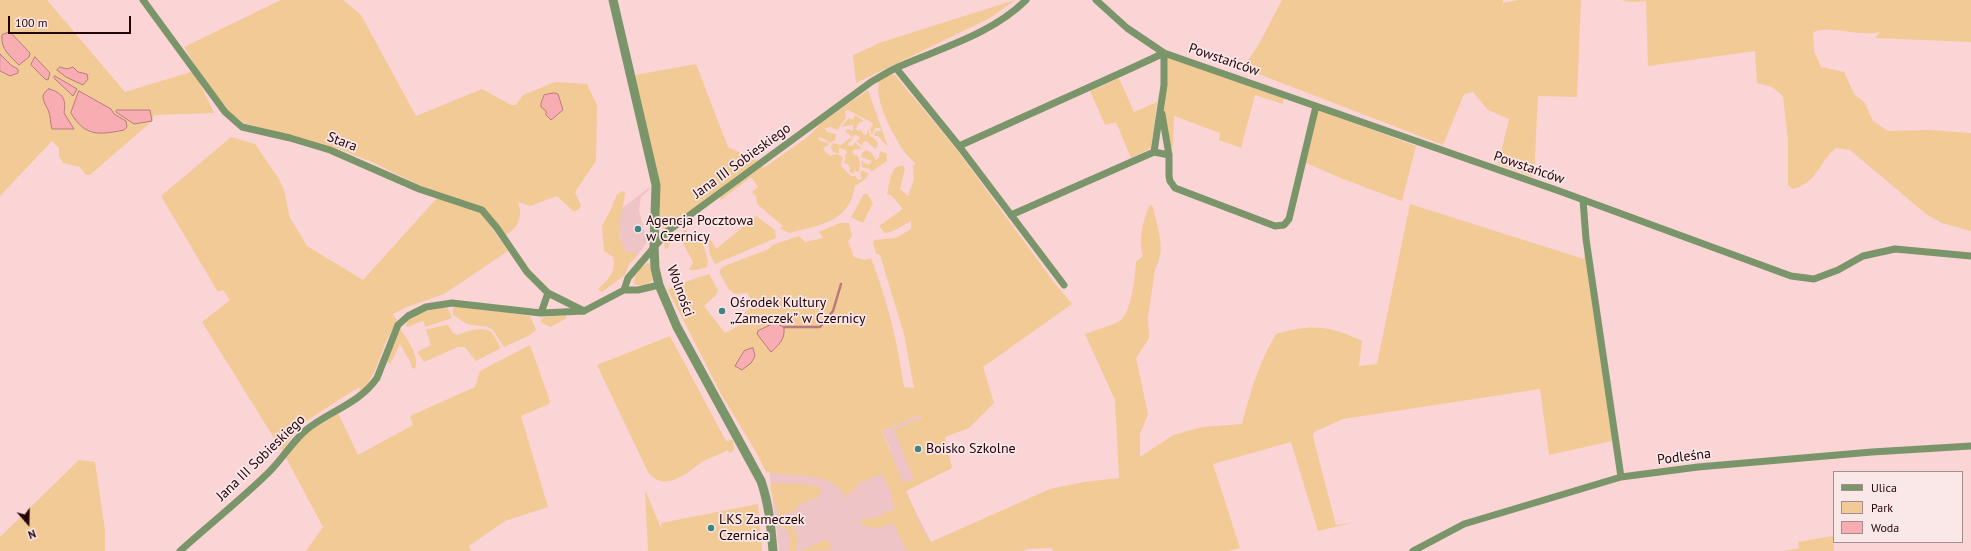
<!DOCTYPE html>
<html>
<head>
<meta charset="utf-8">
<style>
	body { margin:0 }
	#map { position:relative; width:1971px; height:551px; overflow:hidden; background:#fbd4d6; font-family:"PT Sans",sans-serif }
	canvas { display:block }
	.legend { position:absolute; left:1833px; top:471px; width:130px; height:72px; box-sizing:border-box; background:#fae7e8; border:1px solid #a48c8f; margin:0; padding:5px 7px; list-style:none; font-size:12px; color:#230409 }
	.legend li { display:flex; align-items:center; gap:8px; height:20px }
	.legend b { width:20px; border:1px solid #a48c8f }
	.north { position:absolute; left:8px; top:503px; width:40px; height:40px; -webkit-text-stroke:3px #fae7e8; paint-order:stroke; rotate:160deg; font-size:11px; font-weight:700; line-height:16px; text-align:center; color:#230409 }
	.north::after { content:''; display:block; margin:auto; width:14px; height:18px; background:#230409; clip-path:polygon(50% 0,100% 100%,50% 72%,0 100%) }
	.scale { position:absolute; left:8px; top:16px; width:123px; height:18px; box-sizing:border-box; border:2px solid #230409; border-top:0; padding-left:5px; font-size:12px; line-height:14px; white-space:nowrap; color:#230409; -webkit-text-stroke:3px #fae7e8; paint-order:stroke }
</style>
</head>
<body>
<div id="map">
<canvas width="1971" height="551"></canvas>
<ul class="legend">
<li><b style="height:5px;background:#7b956b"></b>Ulica</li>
<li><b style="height:11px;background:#f2ca95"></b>Park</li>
<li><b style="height:11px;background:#f8adb3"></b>Woda</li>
</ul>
<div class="north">N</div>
<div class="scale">100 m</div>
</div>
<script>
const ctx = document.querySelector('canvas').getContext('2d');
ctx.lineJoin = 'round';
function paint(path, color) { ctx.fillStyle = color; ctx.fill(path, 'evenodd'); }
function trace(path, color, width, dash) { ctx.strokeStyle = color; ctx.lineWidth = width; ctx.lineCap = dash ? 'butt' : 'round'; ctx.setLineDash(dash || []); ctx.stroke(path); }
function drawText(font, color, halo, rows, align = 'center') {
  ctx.font = font + ' "PT Sans",sans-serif'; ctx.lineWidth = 3.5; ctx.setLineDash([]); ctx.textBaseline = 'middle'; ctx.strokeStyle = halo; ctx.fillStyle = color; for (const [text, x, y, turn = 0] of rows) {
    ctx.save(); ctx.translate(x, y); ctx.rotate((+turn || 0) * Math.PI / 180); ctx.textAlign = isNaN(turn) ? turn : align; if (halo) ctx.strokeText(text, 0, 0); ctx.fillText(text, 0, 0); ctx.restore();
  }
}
paint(new Path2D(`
	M650 187V189L641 197 639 210 647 242 637 256 636 253 626 252 621 243 618 226 622 208Z
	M920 415 942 470 903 483 908 497 931 542 915 551H779L769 469 891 451 882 431Z`), '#eec4c7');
paint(new Path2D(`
	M0 0H47L125 92 194 71 214 113 154 115 152 121 90 175H86L80 167 63 163 59 156V148L52 141 0 196Z
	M281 0H343L361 15 416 116 482 89 511 105H516L523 95 555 82 587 84 597 105 596 161 575 192 581 206 578 210 573 211 557 196 530 206 518 202C523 216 519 227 506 235L485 209 419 185 372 162 339 149 244 123 229 112 225 105 220 106 184 47Z
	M1015 0 990 18 856 83 853 55 882 42Z
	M1282 0H1503V3L1519 0H1581L1577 97 1538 96 1534 177 1498 164 1509 119 1488 110 1473 92 1464 94 1443 145 1243 68 1259 44Z
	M1621 0H1971V42L1875 38 1880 32C1858 37 1833 25 1813 32L1814 51 1821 67 1844 72 1854 94 1865 103 1873 121 1888 131 1929 130 1971 133V231L1942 223 1926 214 1850 150 1836 148C1818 163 1818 182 1793 189L1788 185V140L1783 96 1772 87 1757 83 1755 51 1648 66 1646 1 1632 2Z
	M1167 57 1284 98 1283 104 1255 95 1241 148 1219 140 1220 133 1174 116 1173 147 1170 146 1163 109Z
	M696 64 728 147 758 161 667 229H664L659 225 660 188 635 75Z
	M894 74 957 150 1053 281 1072 304 983 367 994 403 969 428 945 437 952 468 906 491 924 532 931 542 1050 489 1084 482 1119 478 1115 400 1085 334C1093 331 1115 324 1120 321 1132 311 1135 277 1136 262L1143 256C1138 241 1143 219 1150 205L1153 207C1157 226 1167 251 1155 269L1148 317 1149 338 1136 358 1148 414 1140 434V457L1173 435 1202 427 1242 424C1251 390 1258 365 1276 334 1310 324 1329 325 1362 341L1359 366 1377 364 1410 204 1584 259 1586 239 1615 438 1612 441 1549 455 1540 389 1343 419 1314 432 1313 437 1336 525 1356 522 1318 531 1291 442 1213 464 1240 548 1228 551H1053L1052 548 1027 549 1023 551H907L893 523C883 528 869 531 859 522L867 517 872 519 895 509 890 490 882 474 857 484 858 488 851 491 847 498C828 468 797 479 766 472L755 450 721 394 668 290 676 285 709 274 718 290 715 296 704 306 725 333 742 324 746 319 745 312 755 305 747 293 735 294 728 288 719 272 722 267 769 249 772 245 799 236 805 242 823 238 819 232 840 223H849L852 236 848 241 854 257 864 260 871 258C888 303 897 339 904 387L914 388 904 334 880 255 876 253 873 242 874 240 896 238 911 229V221L893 231 885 233 879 226 903 209 892 196 887 194 891 175 895 168 902 165 905 168 900 189 908 196 914 179 913 165 916 164C911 159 904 153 901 147 892 132 872 96 880 79ZM920 415 922 418 894 429 914 480 903 482 882 431Z
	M1119 78 1134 112 1157 102 1151 148 1131 158 1116 122 1105 125 1090 91Z
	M868 90 888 147 878 136H874L876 131H881L880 128H875L872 135 870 130 873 124 871 122 848 110 845 111 846 118 837 130 831 127 825 128 827 132 836 134 835 140 830 143 821 137 818 138 819 140 830 144 823 148 826 153 831 156 836 154 843 157 841 166 851 176H855L858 180 862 179 860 173 862 170 869 174 864 180 855 186C849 223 819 225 789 233L780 228 783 226 757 204 756 196 752 192 758 187 751 177 721 200 719 196 759 167H765L809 136 821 123Z
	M1318 110 1416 146 1402 201 1343 179 1306 163Z
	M855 115 864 121 858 123 856 129 858 131 861 130 864 135 867 134 868 128 870 136 874 138 878 143 876 149 866 141 862 143 863 146 856 141 860 139 859 136 855 135 852 137 845 131 848 129 853 131V125L841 127 849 118 853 120Z
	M231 137 255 144 279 179 284 190 290 218 307 246 363 280 437 198 480 212 508 251 444 294 407 307 393 314 397 321C393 329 388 336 385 344 378 362 375 377 361 391L359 387 300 425 282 451 202 322 230 300 223 290 218 292 161 196Z
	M850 138 853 140 848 143 849 146H853L855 142 862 149H855L853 151V154L858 156 860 164 859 172 854 171 853 174 849 171 850 168 848 164 844 163 846 157 844 156 847 153 846 150 839 148V154L832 151 831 146 833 143 841 145Z
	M866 150 871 152 876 160 879 158 880 151 887 154V161L871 172 870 169 862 167 861 161 869 165 872 161 861 157 862 153Z
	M623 191 625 193C623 218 612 227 626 252L636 253 637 256 629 264 625 275 602 292 598 289C608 280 617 271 613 257L604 251 602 226 610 211 617 194Z
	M864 194H867L873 203 863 223 851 217Z
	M756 216 775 230 776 238 715 264 710 255 708 241 711 240 716 249Z
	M686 230 694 241 701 236 708 261 707 267 697 270H689L693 262 680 238 670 241 669 247 665 250 664 242Z
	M648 263 650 264 653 280 646 285H636L634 283C634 275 641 266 648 263Z
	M447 307 452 318 425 327 424 322 422 321 408 327 406 326 407 321 414 316 430 310Z
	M453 307H467L530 316 536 330 530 335 504 347 493 330 488 327 467 324 453 315Z
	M565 315 567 318 550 327 542 323 541 320 544 317Z
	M445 325H448L453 333 457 335C466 332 482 325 491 332 495 336 498 344 501 348L476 361 465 347H458L424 362 417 352 431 345 426 330Z
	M400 329C407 338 420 357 415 369L411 367 412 365 400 344 390 365 387 360Z
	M670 336 726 441 733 440 734 450 730 453 727 450C718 456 707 458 699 464 684 476 663 492 648 472L597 365Z
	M530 345 550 401 549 404 521 416 548 507 505 521 469 546 471 551H306L323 527 285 456 305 431 337 411 358 455 413 425 410 416 475 387 480 371Z
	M79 460 95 462 105 530V551H0V537Z
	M773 483 805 484 819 487 821 492 820 496 798 505 797 509 779 517 770 487Z
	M645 490 662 530 661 523 758 504 762 551H648Z
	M799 512 800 515C789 525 796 527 797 538 798 542 796 547 795 551H789L790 536 788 530 779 526 781 523Z
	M1833 536 1834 551H1784L1799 548 1798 542Z
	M827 539 833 550 801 551Z`), '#f2ca95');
const water = new Path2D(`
	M10 32 30 53 29 57 19 65C11 57 0 49 2 35Z
	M0 54 12 66 18 69V73L10 76 0 71Z
	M35 57 50 73 48 80 45 79 31 65Z
	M60 67 67 69 73 67 78 72 87 74 88 79 83 85 66 77 57 70Z
	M55 76 77 89 73 96 54 78Z
	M49 89C64 93 66 100 64 113L74 129H52C50 123 51 116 48 110 45 103 38 95 49 89Z
	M79 91 111 109 114 114 126 121 127 127 124 130C99 135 85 137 71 113Z
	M555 93 558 94 563 110 551 120 546 115V111L541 107V103L544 95Z
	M117 110H150L152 121 134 124 116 112Z
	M775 323 784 327C785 339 780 344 771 352L757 334 758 331Z
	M753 348 755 356 751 363 742 370 735 366 744 351Z`);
paint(water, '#f8adb3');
trace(water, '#b87a80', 1);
trace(new Path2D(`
	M784 327H820L833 311 841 284`), '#b87a80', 2.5);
trace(new Path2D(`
	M143 0 225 112 242 127 290 138 330 150 419 189 482 210 497 228 527 272 548 293 541 313
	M1096 0 1127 28 1164 53 1562 192 1791 276 1814 279 1838 270 1863 256 1895 249 1971 256
	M896 68 959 146 1064 285
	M1162 114 1169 155V176L1170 181 1175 188 1275 226 1284 225 1289 219 1316 106
	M959 146 1134 67 1164 53V85L1154 152 1011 215
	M1154 152 1169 155
	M1583 200 1586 239 1621 477
	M624 290H638L659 285
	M548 293 584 311
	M180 551C209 525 239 501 267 474 281 461 291 443 306 430 329 411 359 404 377 378L398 325 408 316 426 307 452 303 541 313 584 311 624 290 628 278 668 231 871 82C880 77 889 71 898 67 941 48 992 34 1026 0
	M1413 551 1464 524 1621 477 1698 467 1872 452 1971 446`), '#7b956b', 7);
trace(new Path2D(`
	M613 0 656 185 654 246 655 268 659 285 677 327 761 481C769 504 771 527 773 551`), '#7b956b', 9);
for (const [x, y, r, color] of [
	[638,229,4,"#3d8583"],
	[722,311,4,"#3d8583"],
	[918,449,4,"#3d8583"],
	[711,528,4,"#3d8583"]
]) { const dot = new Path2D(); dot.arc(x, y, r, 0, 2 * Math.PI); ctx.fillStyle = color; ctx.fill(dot); trace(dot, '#fae7e8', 1.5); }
drawText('14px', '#230409', '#fae7e8', [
	["Powstańców",1224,60,19],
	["Stara",342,142,21],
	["Jana III Sobieskiego",742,161,-36],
	["Powstańców",1529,168,19],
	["Wolności",680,291,70],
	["Podleśna",1684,457,-7],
	["Jana III Sobieskiego",261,458,-44]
]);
drawText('14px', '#230409', '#fae7e8', [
	["Agencja Pocztowa",646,221],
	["w Czernicy",646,237],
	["Ośrodek Kultury",730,303],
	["„Zameczek” w Czernicy",730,319],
	["Boisko Szkolne",926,449],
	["LKS Zameczek",719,520],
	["Czernica",719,536]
], 'left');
</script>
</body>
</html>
